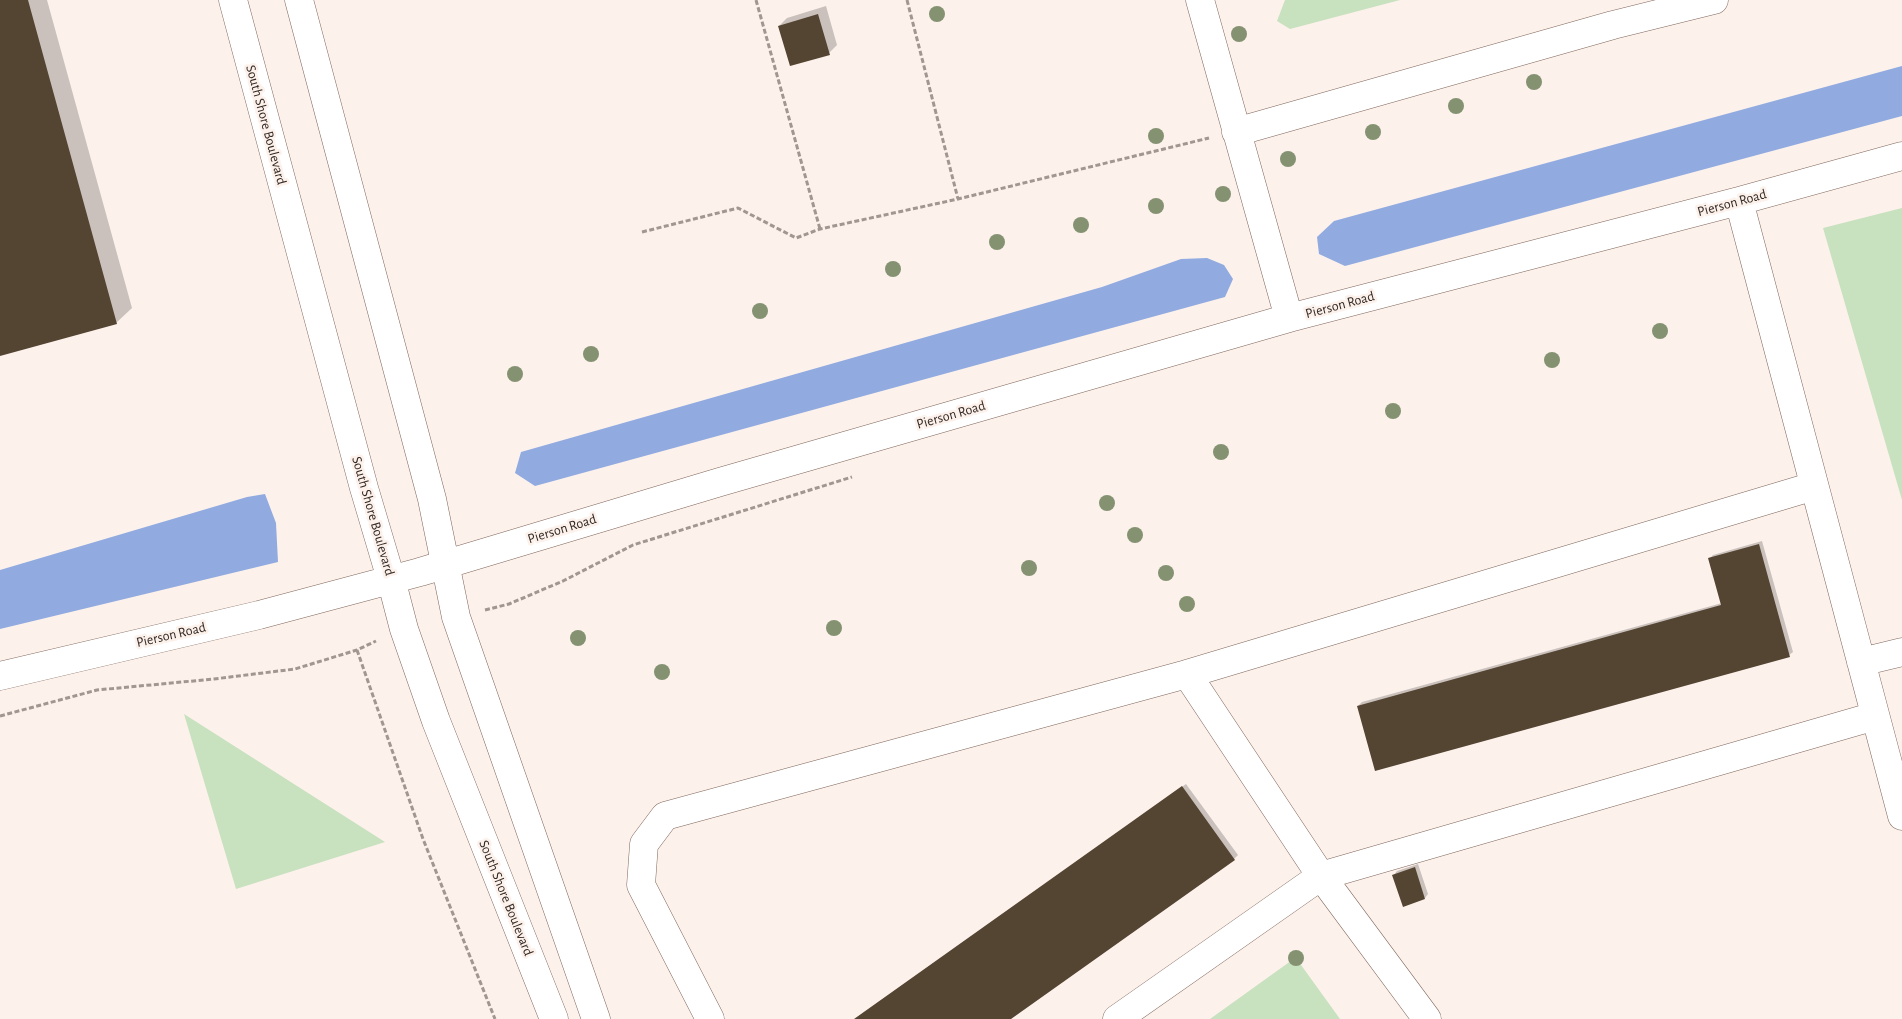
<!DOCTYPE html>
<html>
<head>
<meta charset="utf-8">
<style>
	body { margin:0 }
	canvas { display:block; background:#fcf1eb }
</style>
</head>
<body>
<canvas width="1902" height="1019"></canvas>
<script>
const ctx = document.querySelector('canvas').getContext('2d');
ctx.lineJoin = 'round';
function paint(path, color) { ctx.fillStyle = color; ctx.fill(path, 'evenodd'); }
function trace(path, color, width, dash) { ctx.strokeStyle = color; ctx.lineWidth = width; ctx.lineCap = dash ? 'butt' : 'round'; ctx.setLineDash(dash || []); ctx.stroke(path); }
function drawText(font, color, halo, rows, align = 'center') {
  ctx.font = font + ' "Alegreya Sans",sans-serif'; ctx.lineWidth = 5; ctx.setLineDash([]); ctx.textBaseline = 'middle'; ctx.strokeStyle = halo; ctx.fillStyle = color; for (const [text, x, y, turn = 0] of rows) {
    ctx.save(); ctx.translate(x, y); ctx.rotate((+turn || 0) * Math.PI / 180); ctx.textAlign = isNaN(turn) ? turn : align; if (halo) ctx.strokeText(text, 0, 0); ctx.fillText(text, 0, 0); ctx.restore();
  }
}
paint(new Path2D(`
	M1285 0H1400L1290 29 1277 21Z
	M1902 208V500L1823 228Z
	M184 714 385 842 236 889Z
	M1296 958 1340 1019H1210L1295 958Z`), '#c8e1be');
paint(new Path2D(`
	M1902 66V116L1345 266 1319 254 1317 237 1334 221Z
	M1207 258 1224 265 1233 279 1225 297 535 486 515 473 521 452 1102 287 1181 259Z
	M265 494 276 523 278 562 0 629V570L247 497Z`), '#91abe1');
paint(new Path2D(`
	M0 0H47L132 308 116 323 0 355Z
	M826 6 837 45 829 53 779 26 787 18Z
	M1762 541 1793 652 1789 655 1358 706 1362 702 1722 603 1710 558 1713 555Z
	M1186 784 1238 855 1234 859 1009 1019H855Z
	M1418 864 1428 894 1425 898 1394 875 1397 871Z`), '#0003');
paint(new Path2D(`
	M0 0H28L117 324 0 356Z
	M818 14 830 55 790 66 778 26Z
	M1759 544 1790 657 1375 771 1357 706 1721 605 1708 558Z
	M1182 786 1235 860 1011 1019H854Z
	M1415 867 1425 899 1403 907 1392 875Z`), '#544432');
const minor = new Path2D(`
	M233 0 364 488 391 579 404 629 436 721 554 1019
	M299 0 432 499 456 617 596 1019
	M1200 0 1289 318
	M1236 132 1613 25 1714 0
	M1739 201 1902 816
	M1861 662 1902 652
	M1187 674 1321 876 1427 1019
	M0 676 259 615 420 572 720 482 1289 318 1739 201 1902 156
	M710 1019 641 885 644 844 665 816 1187 674 1814 486
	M1117 1019 1321 876 1875 716`);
trace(minor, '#80685c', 29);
trace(new Path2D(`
	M756 0 820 229
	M907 0 958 199
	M642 232 738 208 796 238 820 229 958 199 1209 138
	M485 610 509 604 563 581 633 545 852 477
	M357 650 423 839 495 1019
	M0 716 97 690 214 679 295 669 357 650 376 641`), '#a19690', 3, [5, 2.5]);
trace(minor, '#fff', 28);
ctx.fillStyle = '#849272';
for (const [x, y] of [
	[937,14],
	[1239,34],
	[1534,82],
	[1456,106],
	[1373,132],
	[1156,136],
	[1288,159],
	[1223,194],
	[1156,206],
	[1081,225],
	[997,242],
	[893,269],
	[760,311],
	[1660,331],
	[591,354],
	[1552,360],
	[515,374],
	[1393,411],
	[1221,452],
	[1107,503],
	[1135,535],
	[1029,568],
	[1166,573],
	[1187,604],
	[834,628],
	[578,638],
	[662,672],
	[1296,958]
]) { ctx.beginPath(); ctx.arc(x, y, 8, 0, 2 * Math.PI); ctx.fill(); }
drawText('14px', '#342924', '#fcf1eb', [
	["South Shore Boulevard",266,125,75],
	["Pierson Road",1732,203,-15],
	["Pierson Road",1340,305,-15],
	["Pierson Road",951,415,-16],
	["South Shore Boulevard",373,516,74],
	["Pierson Road",562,529,-17],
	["Pierson Road",171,635,-13],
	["South Shore Boulevard",506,898,68]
]);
</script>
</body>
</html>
